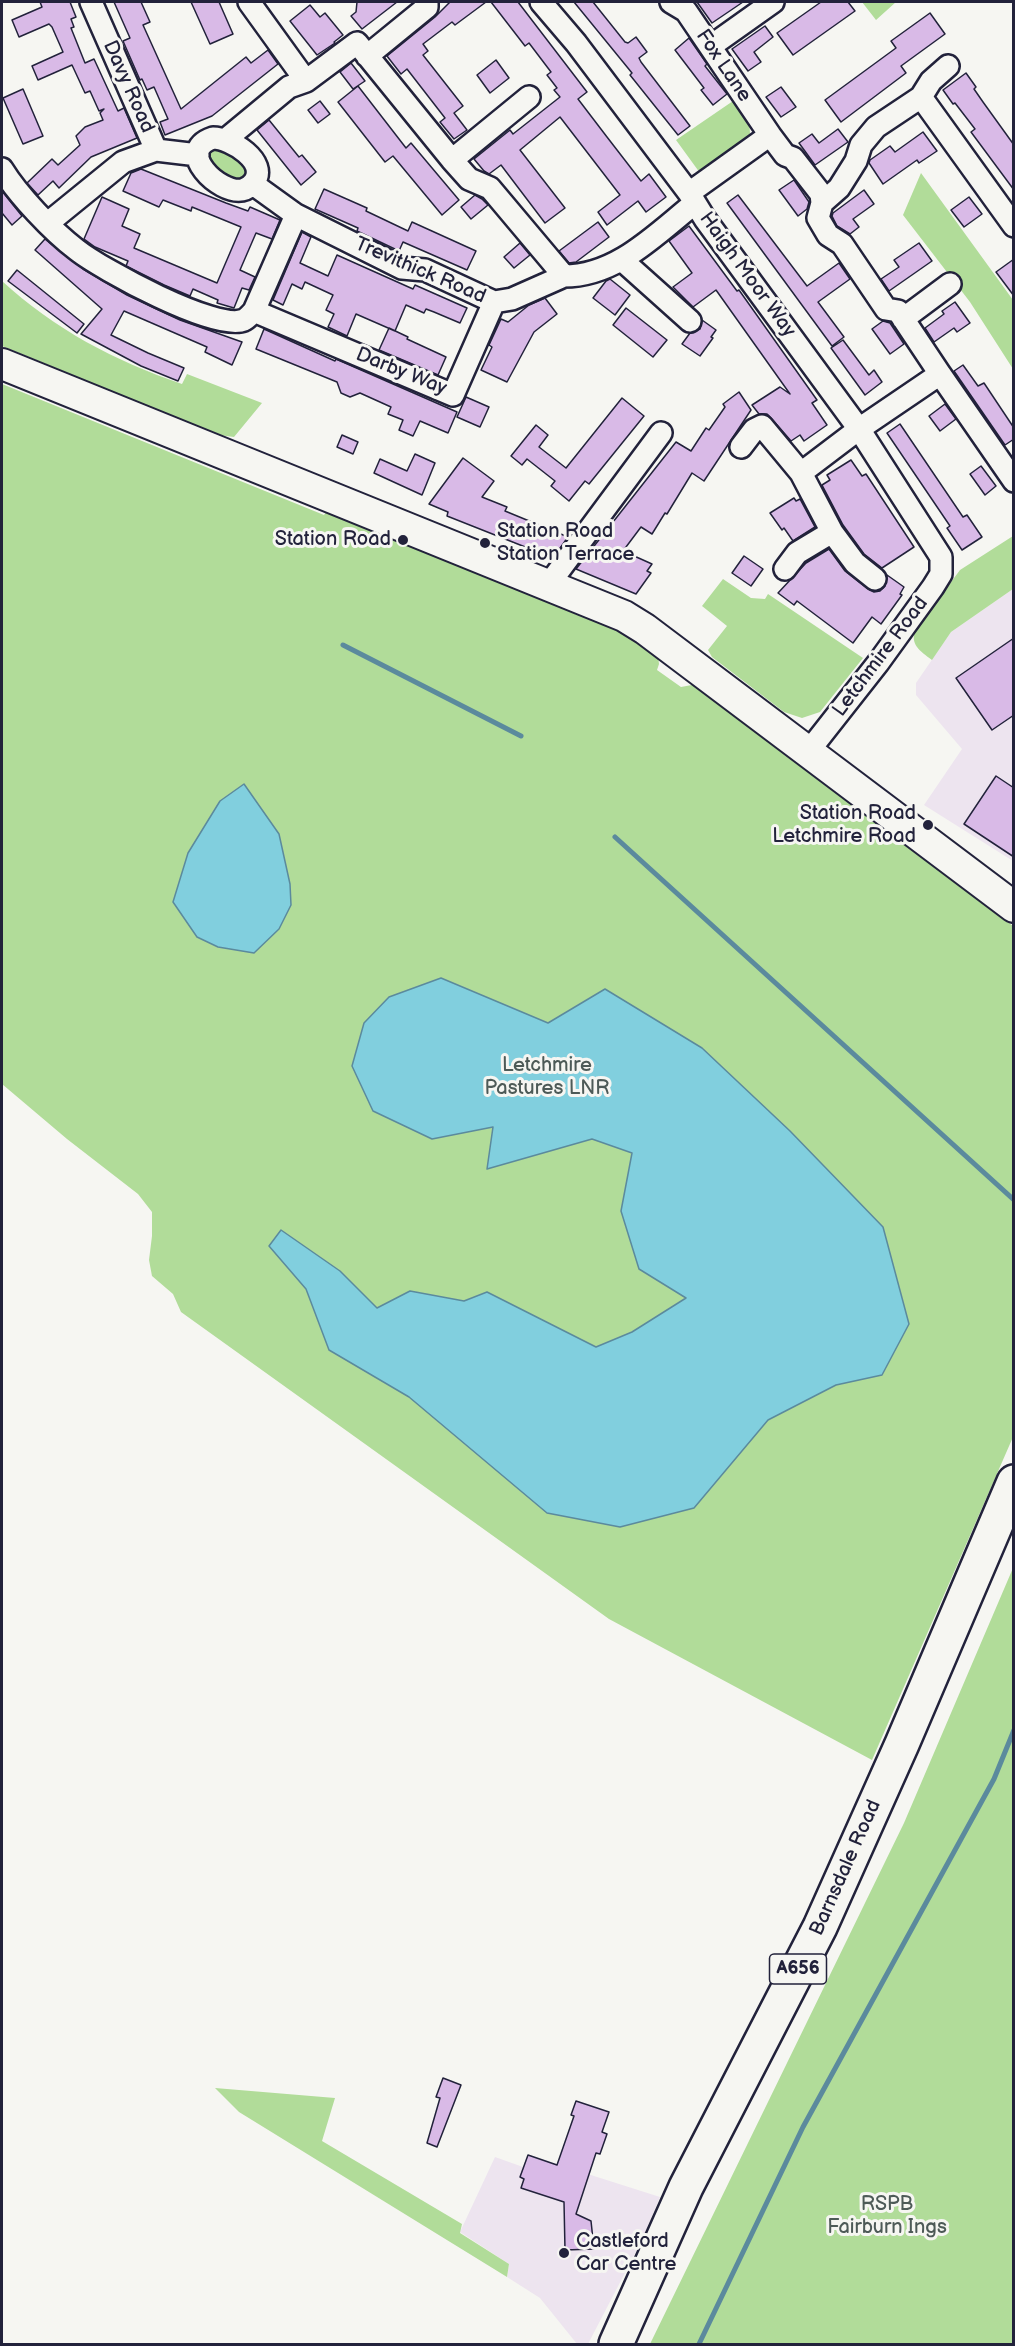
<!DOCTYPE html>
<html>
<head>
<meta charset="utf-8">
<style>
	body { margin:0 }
	#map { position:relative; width:1015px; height:2346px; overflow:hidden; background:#f6f6f2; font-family:"Balsamiq Sans",sans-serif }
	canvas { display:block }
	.frame { position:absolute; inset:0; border:3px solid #22223b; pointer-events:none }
</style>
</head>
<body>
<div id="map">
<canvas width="1015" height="2346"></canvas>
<div class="frame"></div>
</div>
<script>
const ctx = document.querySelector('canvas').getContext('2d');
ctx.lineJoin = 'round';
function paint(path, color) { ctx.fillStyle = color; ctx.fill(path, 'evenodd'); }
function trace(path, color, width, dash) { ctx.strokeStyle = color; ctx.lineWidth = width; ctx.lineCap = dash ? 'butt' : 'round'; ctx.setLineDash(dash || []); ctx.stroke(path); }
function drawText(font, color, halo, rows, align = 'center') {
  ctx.font = font + ' "Balsamiq Sans",sans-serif'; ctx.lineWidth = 6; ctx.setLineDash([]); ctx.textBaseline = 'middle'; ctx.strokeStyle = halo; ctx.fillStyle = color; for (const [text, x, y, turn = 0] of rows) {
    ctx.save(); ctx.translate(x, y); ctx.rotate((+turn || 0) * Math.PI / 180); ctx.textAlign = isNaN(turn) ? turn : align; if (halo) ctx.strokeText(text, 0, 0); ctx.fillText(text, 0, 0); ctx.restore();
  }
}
paint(new Path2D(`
	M1013 589V861L924 805 962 749 916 695V683L951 632Z
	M528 2155 660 2197 641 2242 588 2344H577L540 2298 507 2277 509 2264 460 2232 495 2157 523 2167Z`), '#ede4ef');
paint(new Path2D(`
	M862 2H896L876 20Z
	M733 101 749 117 750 134 700 173 676 140Z
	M210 148C216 149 224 149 229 152 240 158 252 171 240 181L221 177 205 156Z
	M921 173 1013 300V369L970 302 903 215Z
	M2 281C54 329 115 361 182 384L187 374 262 403 234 437 219 435 2 346Z
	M2 384 324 515 326 512 387 533 609 620 658 656 659 664 657 670 681 687 697 684 813 776 1013 926V1437L872 1760 609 1619 181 1312 173 1294 152 1276 149 1260 152 1236V1212L138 1194 67 1139 2 1084Z
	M1013 536V589L951 632 932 660C920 651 909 644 916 629L960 570Z
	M723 579 751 598 765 599 768 594 863 658 820 712 802 718 784 712 712 657 708 650 727 626 702 606Z
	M1013 1568V2344H650L904 1823Z
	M215 2088 335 2098 322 2141 462 2224 460 2233 509 2264 507 2277 239 2112Z`), '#b1dc99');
const water = new Path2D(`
	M244 784 279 834 290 884 291 905 279 929 254 953 218 947 197 937 173 902 188 853 220 801Z
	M441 978 548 1023 605 989 702 1048 790 1131 883 1227 909 1324 882 1375 836 1385 768 1420 694 1508 620 1527 547 1513 409 1397 329 1350 306 1289 269 1246 281 1230 340 1271 377 1308 410 1291 464 1301 487 1292 596 1347 632 1332 686 1298 639 1269 621 1211 632 1153 592 1139 487 1169 493 1127 432 1139 373 1111 352 1066 364 1023 389 997Z`);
paint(water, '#81cfde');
trace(water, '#5b8a9d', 1.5);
trace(new Path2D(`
	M343 645 521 736
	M615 837 1014 1200
	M699 2344 803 2127 994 1779 1014 1730`), '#5b8a9d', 5);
const building = new Path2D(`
	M40 2H70L76 17 71 19 74 27 71 28 85 63 94 59 118 111 124 108 137 138 91 157 59 188 53 181 38 195 27 183 52 159 58 165 80 145 76 136 85 127 103 120 100 113 104 109 99 111 90 91 85 93 72 65 38 80 32 66 63 52 52 27 49 24 19 37 12 20 42 7Z
	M114 2H141L150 22 143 25 181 109 246 57 251 63 268 50 278 64 212 116 165 135 160 122 168 119 154 87 147 90 142 79 140 80 123 41 130 38Z
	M191 2H219L233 34 210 44Z
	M357 2H397L362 29 351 16 356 12Z
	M450 2H486L455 25 452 22 423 44 428 51 423 55 463 106 454 113 467 130 454 139 440 122 445 118 407 69 401 74 387 56 435 17Z
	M491 2H518L587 92 578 99 607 137 641 181 649 174 666 197 646 212 638 201 607 225 598 212 620 195 560 117 520 150 565 208 545 223 501 165 489 174 484 171 474 159 510 130 513 134 560 97 554 90 557 88 547 75 551 72 529 43 525 46Z
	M574 2H593L625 42 628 43 636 37 647 52 639 58 641 62 690 126 678 135 630 75 632 73Z
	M697 2H743L712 23Z
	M821 2H848L855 11 793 55 777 33Z
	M310 5 320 17 325 13 343 35 334 42 335 43 317 55 290 21Z
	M930 13 945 34 901 66 906 73 841 122 825 100 896 48 891 41Z
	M765 26 773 37 754 52 761 62 748 71 732 49Z
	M689 38 707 64 705 66 727 94 713 105 701 90 704 88 675 50Z
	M496 60 509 78 490 93 477 75Z
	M351 63 365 81 353 89 340 72Z
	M966 73 976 87 974 89 983 102 1014 145V190L971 132 975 129 955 103 953 104 943 90Z
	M358 86 406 148 411 143 459 200 442 215 393 156 385 162 338 102Z
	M781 87 796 107 781 117 766 97Z
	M23 89 43 136 23 144 3 98Z
	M320 101 330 114 318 123 308 110Z
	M269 120 299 157 302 155 316 172 301 185 257 130Z
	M838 129 848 142 815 165 799 143 812 134 819 143Z
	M923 132 937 151 919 163 917 160 883 184 869 163 870 160 890 146 895 152Z
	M141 169 226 203 248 211 250 207 280 220 272 239 256 233 240 270 255 277 249 290 242 288 234 308 217 303 218 300 193 289 190 296 164 285 126 266 128 261 95 247 84 239 102 197 129 209 122 226 140 234 134 248 217 283 241 227 192 207 191 211 163 200 159 207 123 191 131 173Z
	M794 180 809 202 807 209 798 216 779 190Z
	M324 189 367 208 366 211 408 231 412 222 476 251 467 270 403 242 399 251 357 231 358 228 315 209Z
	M864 190 874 204 853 219 859 227 850 234 837 226 832 216 833 213Z
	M2 191 22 216 12 225 2 213Z
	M475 195 482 199 488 205 471 219 461 207Z
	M738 195 807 286 839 263 850 279 818 302 844 337 832 346 727 203Z
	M969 197 982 214 964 227 951 210Z
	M598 222 609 237 576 262 569 263 559 251Z
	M689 226 737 291 739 290 817 400 812 403 827 425 804 441 800 435 791 441 771 418 767 414H759L752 405 780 387 790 394 716 290 693 307 673 287 692 273 669 241Z
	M302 232 311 237 300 263 328 276 337 255 413 289 415 285 467 308 460 323 434 312 426 309 424 313 406 305 395 331 356 314 347 336 328 327 334 314 326 310 333 295 305 282 302 289 292 284 283 305 273 300Z
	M45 239 83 269 127 295 180 320 242 342 232 365 205 352 207 347 124 311 111 335 148 353 184 368 178 381 141 366 81 334 102 309 35 250Z
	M520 243 530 255 514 268 504 257Z
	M919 243 932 261 889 291 881 279 899 267 894 260Z
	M1014 259V296L996 272Z
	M17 270 84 324 77 333 8 281Z
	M610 279 630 295 615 315 593 298 606 281Z
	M545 298 557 314 534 332 507 382 481 370 492 347 489 345 501 319 508 322 529 305Z
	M955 302 970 323 957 332 954 328 934 342 925 328 944 314 942 311Z
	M626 308 667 340 653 357 613 325Z
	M702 320 716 330 711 337 713 338 700 356 682 344 690 333 700 329Z
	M883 321 890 323 904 344 890 354 872 329Z
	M389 328 408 337 407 339 446 357 438 375 379 350Z
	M264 329 335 361 336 359 457 412 448 433 420 421 413 436 399 430 403 420 388 414 391 407 360 393 350 397 341 393 337 382 256 349Z
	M843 340 869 375 874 370 882 382 865 395 831 348Z
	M963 365 978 386 984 383 1014 428V439L1005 445 954 371Z
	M739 392 751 410 704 481 692 473 667 514 665 513 652 534 641 527 623 551 652 564 647 571 651 573 636 594 576 569 676 442 691 451 706 428 709 430 725 407 723 404Z
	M466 397 489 407 480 427 457 417Z
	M622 398 644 416 589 484 585 481 569 501 551 486 555 481 527 459 522 465 511 456 536 425 548 435 539 447 566 468Z
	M945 404 956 419 940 431 929 416Z
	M900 424 963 517 967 515 982 537 962 550 947 528 950 526 887 433Z
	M342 435 358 442 353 454 337 447Z
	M415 454 435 463 422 495 374 473 380 459 407 471Z
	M463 458 494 481 482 497 507 507 505 511 568 537 553 558 447 516 448 512 429 504Z
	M851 460 862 476 866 474 914 547 882 568 864 554 843 525 822 485 830 480 827 475Z
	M981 466 996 486 985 495 970 474Z
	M794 498 796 501 800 499 815 527 793 541 784 528 782 530 770 513Z
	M829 549 845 571 868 589 874 592 880 591 885 586 887 575 904 587 900 594 902 595 881 624 872 617 853 643 797 601 794 605 778 593 806 563Z
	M744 556 763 569 751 586 732 573Z
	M1014 638V715L992 730 956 678Z
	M996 776 1014 788V857L964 824Z
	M443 2078 461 2085 437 2147 427 2143 440 2098 436 2097Z
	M576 2101 609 2112 602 2132 607 2134 600 2154 596 2153 576 2214 591 2221 594 2249 565 2250 564 2202 521 2188 524 2179 520 2177 528 2155 557 2165 574 2116 571 2115Z`);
paint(building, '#d9bae7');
trace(building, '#22223b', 1.5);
const street = new Path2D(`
	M249 2 306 81
	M541 2 576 43 689 193 705 219 859 429 941 557V574L933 587 878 663 808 752
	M671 2 686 11 770 135 689 193
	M711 46 773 2
	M367 56 427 7V2
	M921 97 1014 226
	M770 135 785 155 793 158 821 194 822 203 818 218 828 235 842 244 886 309 898 311 940 374 859 429 801 473
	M213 138C231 138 269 162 254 182 251 186 247 189 242 190 219 194 174 151 213 138Z
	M225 140 289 87 306 81 357 43 452 160 469 179 490 188 564 276C617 276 656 234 695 203
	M156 150 198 155
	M452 160 529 97
	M2 169C18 195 52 231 77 250 101 269 216 332 244 320 247 319 252 313 254 311L296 215
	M253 184 296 215 402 268 425 270 494 302
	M822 203 839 188 856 161 861 145 876 127 921 97 931 81 948 66
	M48 223 123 162 156 150 91 2
	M623 261 690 321
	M254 311 453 395 494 302 512 299 564 276
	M903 319 950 284
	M940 374 1014 481
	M741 447 754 430 762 426 801 473 832 532 855 563 875 579
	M785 569 797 553 832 532
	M549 584 661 433`);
const secondary = new Path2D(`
	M2 364 624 616 645 629 1014 907`);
const primary = new Path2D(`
	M616 2344 686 2187 820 1927 902 1744 1014 1482`);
trace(street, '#22223b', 26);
trace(secondary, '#22223b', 34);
trace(primary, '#22223b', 38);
trace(street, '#f6f6f2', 21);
trace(secondary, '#f6f6f2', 30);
trace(primary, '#f6f6f2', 33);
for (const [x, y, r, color] of [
	[403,540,6,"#22223b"],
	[485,543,6,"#22223b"],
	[928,825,6,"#22223b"],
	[564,2253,6,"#22223b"]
]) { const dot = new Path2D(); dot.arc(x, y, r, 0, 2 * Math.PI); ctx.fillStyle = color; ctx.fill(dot); trace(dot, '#f6f6f2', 2); }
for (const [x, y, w] of [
	[798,1969,57]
]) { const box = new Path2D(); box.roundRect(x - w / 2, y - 15, w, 30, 4.5); ctx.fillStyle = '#f6f6f2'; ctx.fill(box); trace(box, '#22223b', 1.5); }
drawText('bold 18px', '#22223b', null, [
	["A656",798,1969]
]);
drawText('20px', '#22223b', '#f6f6f2', [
	["Fox Lane",723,66,56],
	["Davy Road",128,87,66],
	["Trevithick Road",420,271,23],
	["Haigh Moor Way",747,275,54],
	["Darby Way",401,372,22],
	["Letchmire Road",881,657,-53],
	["Barnsdale Road",846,1868,-66]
]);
drawText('20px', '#22223b', '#f6f6f2', [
	["Station Road",497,532],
	["Station Terrace",497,555],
	["Station Road",391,540,"right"],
	["Station Road",916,814,"right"],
	["Letchmire Road",916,837,"right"],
	["Castleford",576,2242],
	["Car Centre",576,2265]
], 'left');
drawText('20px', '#4d5a57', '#f6f6f2', [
	["Letchmire",547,1066],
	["Pastures LNR",547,1089],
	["RSPB",887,2205],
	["Fairburn Ings",887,2228]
]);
</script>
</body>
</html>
